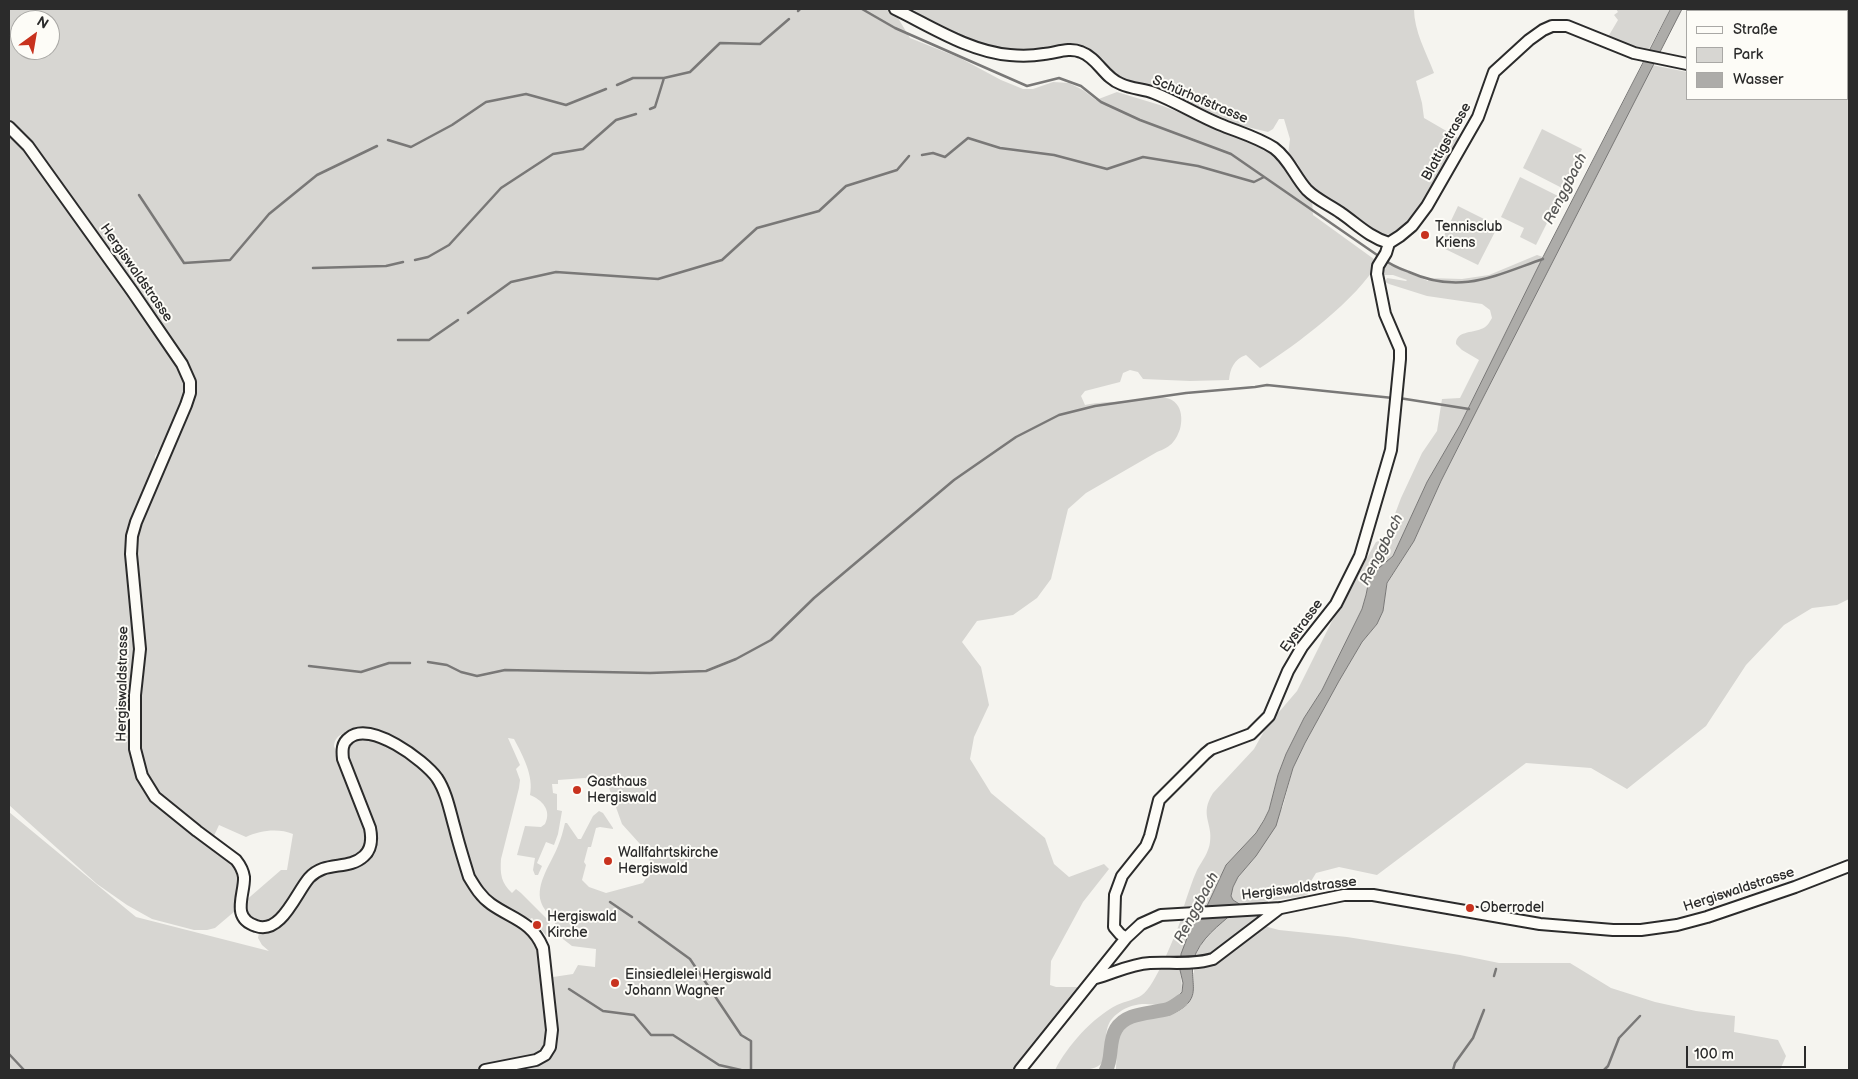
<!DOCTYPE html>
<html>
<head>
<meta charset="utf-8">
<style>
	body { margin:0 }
	#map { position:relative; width:1858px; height:1079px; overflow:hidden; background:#f5f4ef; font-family:"Balsamiq Sans",sans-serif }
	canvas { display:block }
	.frame { position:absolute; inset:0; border:10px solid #2b2b2b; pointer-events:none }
	.legend { position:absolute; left:1686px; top:10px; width:162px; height:90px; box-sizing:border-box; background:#fdfcf7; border:1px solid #a9a8a5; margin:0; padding:6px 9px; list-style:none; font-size:15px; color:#2b2b2b }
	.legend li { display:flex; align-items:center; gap:10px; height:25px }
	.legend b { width:25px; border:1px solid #a9a8a5 }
	.north { position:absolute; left:10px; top:10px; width:50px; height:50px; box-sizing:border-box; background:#fdfcf7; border:1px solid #a9a8a5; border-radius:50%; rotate:32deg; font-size:14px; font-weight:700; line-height:20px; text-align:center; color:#2b2b2b }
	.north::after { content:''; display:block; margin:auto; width:18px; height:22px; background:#c8321e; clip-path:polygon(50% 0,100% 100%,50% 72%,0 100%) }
	.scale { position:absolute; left:1686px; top:1046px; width:120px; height:22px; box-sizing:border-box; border:2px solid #2b2b2b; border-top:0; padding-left:6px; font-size:15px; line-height:18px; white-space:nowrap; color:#2b2b2b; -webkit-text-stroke:4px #fdfcf7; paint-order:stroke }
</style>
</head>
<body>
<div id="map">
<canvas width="1858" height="1079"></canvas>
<div class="frame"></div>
<ul class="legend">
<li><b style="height:6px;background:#fdfcf7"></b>Straße</li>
<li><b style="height:14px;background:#d7d6d2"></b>Park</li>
<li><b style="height:14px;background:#adaca9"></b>Wasser</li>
</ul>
<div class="north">N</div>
<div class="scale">100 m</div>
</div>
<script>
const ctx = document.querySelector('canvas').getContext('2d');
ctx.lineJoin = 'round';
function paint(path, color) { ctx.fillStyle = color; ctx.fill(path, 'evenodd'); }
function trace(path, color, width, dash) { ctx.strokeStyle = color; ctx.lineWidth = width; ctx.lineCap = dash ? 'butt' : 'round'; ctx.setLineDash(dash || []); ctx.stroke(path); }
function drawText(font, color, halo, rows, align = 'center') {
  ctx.font = font + ' "Balsamiq Sans",sans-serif'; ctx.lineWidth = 4; ctx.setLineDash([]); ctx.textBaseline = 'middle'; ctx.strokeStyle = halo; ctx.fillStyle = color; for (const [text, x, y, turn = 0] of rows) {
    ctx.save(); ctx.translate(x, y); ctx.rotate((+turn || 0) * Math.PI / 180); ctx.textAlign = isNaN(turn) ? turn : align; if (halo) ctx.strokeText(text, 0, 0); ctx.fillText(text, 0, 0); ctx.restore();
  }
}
paint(new Path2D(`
	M9 9H887L895 13 910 38 960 58 1001 80 1023 89H1033L1053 82 1069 83 1083 90 1096 100 1117 92 1163 106 1248 140 1285 162 1294 183 1312 199 1313 215 1378 262C1358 299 1296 345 1260 368L1246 355C1234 359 1230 369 1229 380L1190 381 1143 379 1138 372 1130 370 1123 373 1120 382 1085 391 1081 396 1085 405C1099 402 1112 402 1127 401 1143 401 1168 390 1178 406 1182 412 1182 422 1180 429 1175 443 1170 447 1157 452L1086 493 1068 509 1051 579 1037 598 1013 615 977 621 962 642 981 667 989 705 974 737 970 759 991 793 1045 838 1054 864 1069 877 1104 864 1109 869 1083 902 1051 961 1050 985 1056 987H1077V992L1012 1070H9V812L136 917 269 951 262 945 258 938 259 933C264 931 270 931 274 928 295 915 299 885 321 873 342 860 380 874 374 833L345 755C345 746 350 738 360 736 371 735 376 741 385 745 442 770 443 796 459 852 463 865 466 879 474 891 486 909 507 914 523 926L521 928 531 939 533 938C548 963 542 992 548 1019L554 1017 553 977 573 974 578 965 595 967 596 949 572 946 559 936C556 916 546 916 541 902 535 884 552 862 558 846 561 839 563 831 565 823H567L578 839H581L593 816 599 811 603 813 613 828V829L600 827 596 828 591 847H588L584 862 586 865 582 880 589 887 606 893 643 883 650 872 649 854 622 824 608 785 585 778 558 780V784H552L553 793 557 794V810L562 811 558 834 554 845 546 842 537 863 542 866 538 875H535L533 870 535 858 517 855 525 826 541 827 545 824C552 810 542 800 530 795 534 776 523 756 514 739L508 738 520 765 516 769 520 780 519 788 501 859C500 874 501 883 512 893L516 889 521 893 548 920 551 931 548 938 532 918 530 919C514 909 495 907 482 891 472 879 468 863 464 849 449 797 449 773 399 744 388 738 376 730 364 730 352 730 335 732 334 746L367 832C371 868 332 854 313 869 297 881 282 929 258 922 248 919 245 911 244 902L281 870H287L293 834C279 828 260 830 246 837L219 825 213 838 203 832 160 799 146 779 141 767 138 751 139 683 144 649 140 620 142 609 140 591 137 583 135 564 136 537 151 491 192 400 194 387 192 376 172 343 81 215 30 144 9 123ZM20 20H50V50H20Z
	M908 9H1414C1414 31 1426 52 1434 73L1416 81 1422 103 1424 118 1462 140C1448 163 1422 215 1401 230 1393 236 1383 235 1375 233L1313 190 1301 175 1298 164 1288 155 1290 139 1284 119H1279L1273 129 1268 132 1239 125 1172 95 1122 79 1084 50 1036 53 992 49 977 43Z
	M1616 9H1671L1647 52 1612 41 1608 37 1618 20 1614 15 1618 12Z
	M1847 30H1849V599L1837 605 1812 608 1784 625 1746 665 1706 726 1627 789 1591 768 1526 763 1377 875 1339 867 1316 873 1310 883 1308 894 1304 896 1268 901 1269 904 1241 905 1233 900 1231 896 1233 887 1238 877 1256 856 1283 806 1293 768 1305 743 1339 681 1362 642 1377 624 1383 611 1387 584 1414 541 1441 481 1652 65 1687 72V99H1847Z
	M1542 129 1582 149 1562 188 1523 168Z
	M9 132 21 143 75 216 186 378 185 398 170 433 155 456V463L146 489 128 530 136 638 133 687 143 785 233 863 240 875 235 911 215 928 207 930H194L152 919 127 905 97 884 9 805Z
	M1520 177 1560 197 1536 245 1520 237 1524 228 1501 217Z
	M1458 206 1498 226 1478 265 1439 246Z
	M1537 255 1543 257 1460 425 1427 482 1393 556 1369 580 1366 595 1362 609 1322 690 1304 718 1286 754 1278 775 1269 810 1256 833 1226 865 1207 906H1184C1188 894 1192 881 1197 870 1202 861 1209 852 1210 842 1213 823 1199 815 1213 793L1254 749 1272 717 1279 712 1297 691 1338 609 1376 542 1386 538 1401 498 1422 453 1437 431 1442 399 1460 398 1479 360 1462 350 1456 344C1456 331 1472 333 1481 329 1487 327 1489 323 1492 318L1490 310 1482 304 1427 296 1389 284 1385 282 1387 278 1406 281 1407 280 1393 275H1382L1381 269 1385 263 1428 281 1429 278 1462 279 1489 275Z
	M1268 913 1264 926 1279 930 1347 937 1460 955 1499 963H1570L1611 988 1655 1002 1696 1011 1735 1016 1734 1032 1778 1040 1786 1056 1780 1070H1116C1117 1058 1116 1025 1130 1020 1142 1017 1156 1017 1169 1015L1194 972 1195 955 1205 938 1228 916Z
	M1182 917H1195C1191 934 1183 951 1181 969 1179 979 1186 988 1178 998 1169 1009 1154 1003 1142 1004 1132 1005 1124 1008 1117 1014 1092 1033 1124 1064 1086 1070 1076 1072 1065 1070 1055 1070 1068 1045 1092 1018 1117 1005 1125 1001 1135 1000 1142 995 1155 987 1176 933 1182 917Z`), '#d7d6d2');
const water = new Path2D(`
	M1671 9H1682L1483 398 1441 481 1414 541 1387 583 1383 611 1377 624 1362 642 1339 681 1305 743 1293 768 1276 826 1256 856 1238 877 1233 887 1231 896 1233 900 1241 905C1226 921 1206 932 1196 953 1184 981 1210 998 1169 1015L1163 1005 1173 1002 1182 992 1183 983 1180 970 1181 954 1195 917 1207 906 1226 865 1256 833 1264 820 1269 810 1278 775 1286 754 1304 718 1322 690 1362 609 1366 595 1369 580 1373 573 1393 556 1427 482 1460 425 1543 257Z`);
paint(water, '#adaca9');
trace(water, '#797877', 1);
trace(new Path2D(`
	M862 9 895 28 1027 86 1059 78 1081 86 1101 102 1140 120 1231 154 1380 257
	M798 11 800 9
	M617 85 633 78H664L690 72 720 43 760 44 789 19
	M650 109 655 107 664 78
	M388 140 411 147 452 125 486 102 526 94 566 105 606 89
	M922 155 933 153 945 157 968 138 1000 148 1054 155 1107 169 1143 157 1198 166 1254 182 1264 177
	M139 195 184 263 230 260 269 214 317 175 377 146
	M415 260 428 257 449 245 501 188 553 154 583 149 616 120 636 114
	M1385 260C1392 266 1401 269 1409 272 1460 295 1494 276 1543 259
	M313 268 386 266 403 262
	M468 313 511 282 556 272 658 279 722 260 757 228 819 211 846 186 897 170 909 156
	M398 340H429L458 320
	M1399 398 1469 409
	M428 662 447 665 461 672 477 676 505 670 650 673 706 671 736 659 771 640 814 598 954 480 1016 437 1059 415 1095 406 1186 393 1255 387 1267 385 1393 398
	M309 666 361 672 389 663H410
	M610 902 632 917
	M639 922 690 959 741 1035 751 1041V1070
	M1494 976 1496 969
	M569 989 603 1011 634 1015 651 1035H673L719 1065 741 1070
	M9 1054 24 1070
	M1453 1070 1455 1063 1473 1038 1484 1010
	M1604 1070 1608 1066 1619 1038 1640 1016`), '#797877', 2.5);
trace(new Path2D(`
	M1106 1070C1113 1058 1108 1042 1116 1029 1126 1012 1150 1014 1168 1009 1173 1007 1177 1004 1181 1001`), '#adaca9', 14);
const minor = new Path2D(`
	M895 9C930 26 970 52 1010 55 1021 56 1032 56 1044 54 1056 53 1069 47 1081 52 1098 58 1104 78 1121 84 1132 89 1144 89 1154 93 1177 102 1197 115 1219 124 1238 132 1257 137 1274 148 1289 159 1295 177 1307 190 1317 200 1330 205 1341 213 1357 224 1369 237 1389 243
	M1847 23H1849
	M9 127 28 146 132 291 182 364 190 382V393L186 405 136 522 132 536 131 554 140 649 135 695V749L142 776 155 797 197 831 236 860C240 865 243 870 244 877 245 894 230 918 256 926 281 935 296 893 309 878 325 860 348 871 364 856 372 849 372 838 370 828L343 759C342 750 342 743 349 738 370 720 424 760 437 778 447 793 450 812 455 829 459 845 464 861 469 877 475 887 481 897 491 904 512 919 532 921 543 948L552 1030 550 1047 545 1055 536 1060 485 1070
	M1389 243 1400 236 1412 226 1427 206 1478 117 1494 72 1529 40 1543 30 1552 26H1567L1634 53 1687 64
	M1126 938 1120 934 1114 927 1115 895 1122 876 1146 846 1150 836 1159 800 1205 754 1211 749 1251 734 1269 716 1288 671 1302 647 1336 604 1360 556 1391 450 1400 359V349L1385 314 1377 274 1378 266 1386 253 1389 243
	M1096 978C1114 973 1131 964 1150 963 1171 962 1193 965 1213 959L1280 908
	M1020 1070 1126 938 1141 924 1161 915 1281 908 1344 895H1373L1540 924 1613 930H1641L1677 925 1707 917 1795 887 1849 866`);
trace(minor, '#2b2b2b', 14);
trace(minor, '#fdfcf7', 10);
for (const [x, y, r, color] of [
	[1425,235,5,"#c8321e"],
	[577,790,5,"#c8321e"],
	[608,861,5,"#c8321e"],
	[1470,908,5,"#c8321e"],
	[537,925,5,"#c8321e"],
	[615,983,5,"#c8321e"]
]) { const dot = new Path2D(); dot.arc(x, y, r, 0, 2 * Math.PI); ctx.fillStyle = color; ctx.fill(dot); trace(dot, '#fdfcf7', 2); }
drawText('14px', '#2b2b2b', '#fdfcf7', [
	["Schürhofstrasse",1200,100,23],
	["Blattigstrasse",1447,142,-61],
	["Hergiswaldstrasse",136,273,55],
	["Eystrasse",1302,626,-54],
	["Hergiswaldstrasse",123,684,-89],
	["Hergiswaldstrasse",1299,889,-7],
	["Hergiswaldstrasse",1739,890,-18]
]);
drawText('14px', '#2b2b2b', '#fdfcf7', [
	["Tennisclub",1435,227],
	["Kriens",1435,243],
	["Gasthaus",587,782],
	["Hergiswald",587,798],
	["Wallfahrtskirche",618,853],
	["Hergiswald",618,869],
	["Oberrodel",1480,908],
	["Hergiswald",547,917],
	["Kirche",547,933],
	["Einsiedlelei Hergiswald",625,975],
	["Johann Wagner",625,991]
], 'left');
drawText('italic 15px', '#585857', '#fdfcf7', [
	["Renggbach",1566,189,-63],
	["Renggbach",1382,550,-63],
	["Renggbach",1197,908,-62]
]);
</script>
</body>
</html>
